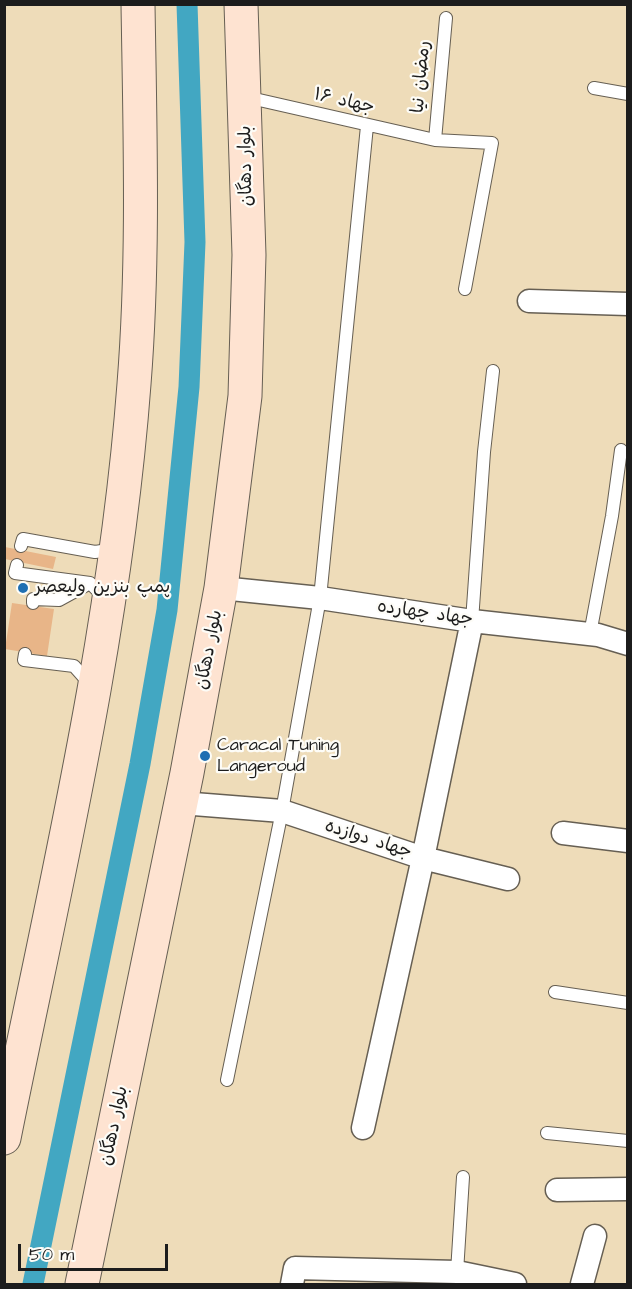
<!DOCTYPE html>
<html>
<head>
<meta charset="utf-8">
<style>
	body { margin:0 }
	#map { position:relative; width:632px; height:1289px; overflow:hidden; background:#eedcb9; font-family:"Architects Daughter",sans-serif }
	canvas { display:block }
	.frame { position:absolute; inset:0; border:6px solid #1c1c1c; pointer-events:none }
	.scale { position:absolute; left:18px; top:1244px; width:150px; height:27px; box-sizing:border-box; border:3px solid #1c1c1c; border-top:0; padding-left:8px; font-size:18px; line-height:21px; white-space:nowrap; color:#1c1c1c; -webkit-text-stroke:4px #fdfcf7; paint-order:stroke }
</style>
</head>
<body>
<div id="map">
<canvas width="632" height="1289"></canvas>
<div class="frame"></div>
<div class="scale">50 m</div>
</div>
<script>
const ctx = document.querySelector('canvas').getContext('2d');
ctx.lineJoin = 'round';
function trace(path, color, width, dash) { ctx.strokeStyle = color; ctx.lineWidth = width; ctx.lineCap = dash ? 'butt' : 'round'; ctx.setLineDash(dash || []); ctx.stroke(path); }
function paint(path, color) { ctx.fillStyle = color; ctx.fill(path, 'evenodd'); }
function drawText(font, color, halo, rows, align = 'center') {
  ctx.font = font + ' "Architects Daughter","Playpen Sans Arabic",sans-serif'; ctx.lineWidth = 4.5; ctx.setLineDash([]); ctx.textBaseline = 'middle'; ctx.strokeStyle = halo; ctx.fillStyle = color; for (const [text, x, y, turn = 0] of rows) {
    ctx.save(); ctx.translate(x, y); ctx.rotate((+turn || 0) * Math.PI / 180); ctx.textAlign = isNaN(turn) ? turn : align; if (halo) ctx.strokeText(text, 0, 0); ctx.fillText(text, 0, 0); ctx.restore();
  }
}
trace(new Path2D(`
	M33 1284 140 764 167 610 189 387 195 242 187 4`), '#42a7c2', 21);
paint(new Path2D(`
	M5 547 56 557 53 569 5 559Z
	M12 603 54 609 47 656 5 649Z`), '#e8b588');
const lane = new Path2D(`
	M594 88 628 94
	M246 97 435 140 492 143 465 289
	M435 140 446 18
	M21 546 23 539 95 552 115 549
	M17 565 15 573 90 583 105 598
	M33 603V599L59 600 90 583
	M472 621 484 452 493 371
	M590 634 612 516 621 450
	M25 654 24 660 74 666 90 684
	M555 992 628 1003
	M227 1080 282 811 320 598 367 126
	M547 1133 628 1141
	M457 1272 463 1177`);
const street = new Path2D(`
	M529 301 628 304
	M221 588 320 598 472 621 598 635 628 644
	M181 803 282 811 423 858 472 621
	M563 833 628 841
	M363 1128 423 858 508 879
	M557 1190 628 1189
	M292 1284 295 1268 457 1272 515 1284
	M582 1284 595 1236`);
const secondary = new Path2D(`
	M4 1138C54 889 115 638 134 384 144 258 140 131 138 4
	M82 1284 187 773 221 588 245 396 249 255 241 4`);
trace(lane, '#665f53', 14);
trace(street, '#665f53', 25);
trace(secondary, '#665f53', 35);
trace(lane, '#fff', 12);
trace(street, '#fff', 22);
trace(secondary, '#fee3d1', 33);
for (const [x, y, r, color] of [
	[23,588,6,"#1f6fb2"],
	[205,756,6,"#1f6fb2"]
]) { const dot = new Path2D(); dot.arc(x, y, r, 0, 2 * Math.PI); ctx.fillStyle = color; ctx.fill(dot); trace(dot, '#fdfcf7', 2); }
drawText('18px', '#1c1c1c', '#fdfcf7', [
	["رمضان نیا",422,77,-85],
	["جهاد ۱۶",344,102,13],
	["بلوار دهگان",247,166,-91],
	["جهاد چهارده",425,614,8],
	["بلوار دهگان",210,650,-79],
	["جهاد دوازده",368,840,18],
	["بلوار دهگان",115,1126,-78]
]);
drawText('18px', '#1c1c1c', '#fdfcf7', [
	["پمپ بنزین ولیعصر",35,588],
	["Caracal Tuning",217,746],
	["Langeroud",217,767]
], 'left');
</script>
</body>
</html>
